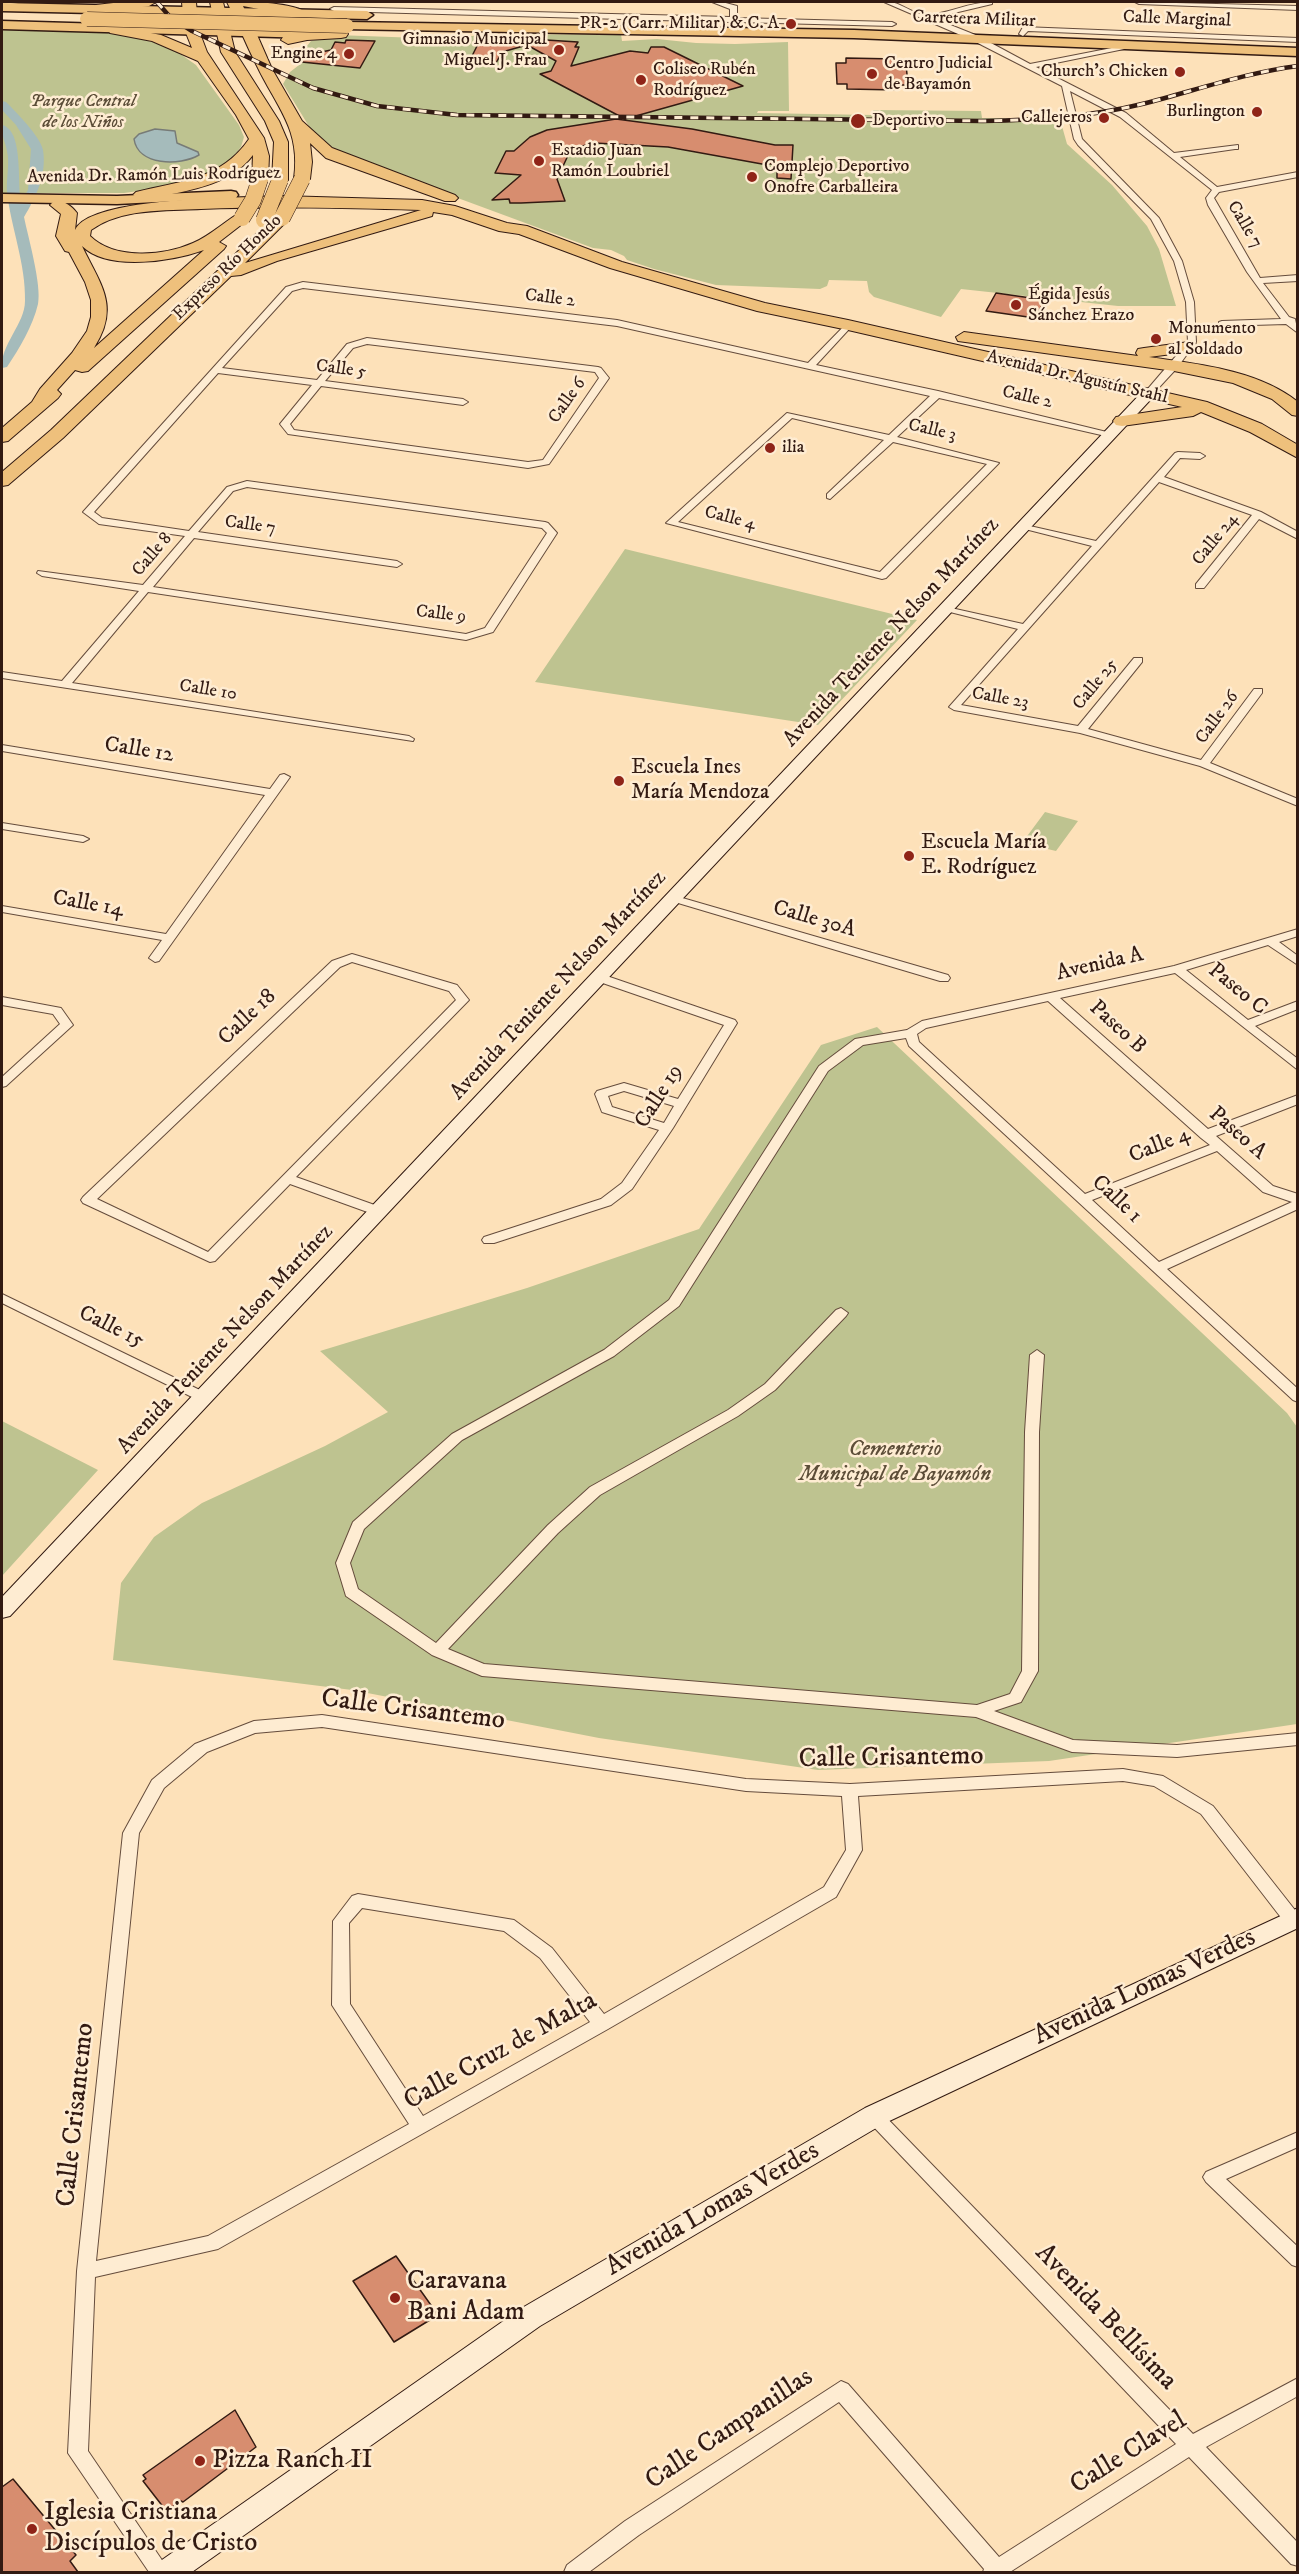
<!DOCTYPE html>
<html>
<head>
<meta charset="utf-8">
<style>
	body { margin:0 }
	#map { position:relative; width:1299px; height:2574px; overflow:hidden; background:#fde1b9; font-family:"IM FELL DW Pica",serif }
	canvas { display:block }
	.frame { position:absolute; inset:0; border:3px solid #321a12; pointer-events:none }
</style>
</head>
<body>
<div id="map">
<canvas width="1299" height="2574"></canvas>
<div class="frame"></div>
</div>
<script>
const ctx = document.querySelector('canvas').getContext('2d');
ctx.lineJoin = 'round';
function paint(path, color) { ctx.fillStyle = color; ctx.fill(path, 'evenodd'); }
function trace(path, color, width, dash) { ctx.strokeStyle = color; ctx.lineWidth = width; ctx.lineCap = dash ? 'butt' : 'round'; ctx.setLineDash(dash || []); ctx.stroke(path); }
function drawText(font, color, halo, rows, align = 'center') {
  ctx.font = font + ' "IM FELL DW Pica",serif'; ctx.lineWidth = 5; ctx.setLineDash([]); ctx.textBaseline = 'middle'; ctx.strokeStyle = halo; ctx.fillStyle = color; for (const [text, x, y, turn = 0] of rows) {
    ctx.save(); ctx.translate(x, y); ctx.rotate((+turn || 0) * Math.PI / 180); ctx.textAlign = isNaN(turn) ? turn : align; if (halo) ctx.strokeText(text, 0, 0); ctx.fillText(text, 0, 0); ctx.restore();
  }
}
paint(new Path2D(`
	M2 27 115 33 169 46 196 65 239 125 244 137 241 147 231 160 204 176 153 189 124 193H2Z
	M621 34 622 41 657 39 696 43 735 44 788 42 789 111H758L757 113 873 115V110L981 111 982 118 1060 119 1067 144 1112 185 1147 226 1159 249 1176 306H1118L961 289 941 317 874 297 869 292 867 281 829 280 827 286 820 289 716 285 654 269 627 260 624 256 611 250 593 248 336 153 318 141 283 84 290 72 303 62 284 58 285 55 303 51 311 41 336 35 447 39 481 35Z
	M625 549 917 620 818 725 535 682Z
	M1045 812 1078 821 1056 851 1022 843Z
	M877 1027 1287 1413 1297 1427V1724L1049 1761 818 1770 599 1738 352 1690 113 1660 121 1583 154 1537 202 1503 325 1446 388 1412 320 1351 527 1288 699 1229 821 1045Z
	M2 1421 98 1470 2 1576Z`), '#bec390');
const water = new Path2D(`
	M155 129 175 131 177 143 198 152 199 155C180 166 138 166 134 139L139 134Z`);
paint(water, '#a5bbbb');
trace(water, '#777b77', 1.5);
paint(new Path2D(`
	M2 101 6 102C16 112 40 136 43 150 47 175 36 197 24 217 28 237 42 285 38 304 33 326 19 349 7 367L2 368C0 345 25 324 25 301 26 264 11 228 7 192 6 179 10 164 7 151 5 140 2 139 2 125 24 130 17 184 21 202L28 190 31 149 16 125 2 110Z`), '#a5bbbb');
const building = new Path2D(`
	M482 36 578 42 575 47H579L571 66 630 51 648 53 651 47H664L743 86 625 119 540 74 551 71 556 61 527 45 502 52 496 63 469 62Z
	M346 40 375 41 360 68 292 61V58L331 50 335 42 345 43Z
	M846 58 896 59V63L906 64 908 85H897L898 90 847 89V84H837L836 63H846Z
	M616 119 692 129 775 145H793L791 179 777 178V164H762L668 147 594 143 571 149 557 179 565 201 521 203H510L509 199 492 200 521 175 495 173 506 151H514L530 137 547 130Z
	M996 293 1045 300 1035 318 986 311Z
	M396 2256 438 2315 394 2342 353 2281Z
	M235 2410 256 2447 183 2502 181 2501 169 2509 167 2506 164 2508 143 2481 146 2479 143 2475Z
	M13 2479 76 2555 70 2561 78 2572H2V2487Z`);
paint(building, '#d78d6f');
trace(building, '#321a12', 1.5);
const street = new Path2D(`
	M2 2 34 6 30 8 2 4Z
	M712 2H722L737 6V18L892 22 896 24 892 26 737 22V29L733 31 729 29 730 22 334 11 330 9 334 7 730 17V9Z
	M884 2C900 0 913 16 928 15 950 13 970 2 992 2V4L933 18 978 36 1030 64 1127 45 1128 47 1124 49 1036 67 1126 113 1174 153 1238 145V149H1235L1180 157 1217 187 1298 172V177L1219 192 1214 198 1260 278 1298 275V281L1263 283 1289 317 1295 319 1298 333 1286 324 1219 326V322L1222 321 1281 319 1247 272 1208 205 1206 198 1212 190 1120 117 1070 91 1082 139 1159 218 1182 261 1194 302 1196 342 1177 368 1152 395H1146V391L1188 342 1186 302 1174 261 1151 219 1078 145 1074 139 1062 86 972 40Z
	M1135 2 1298 6V10L1139 4Z
	M1023 27 1298 38V42L1028 31 1023 36 1019 34Z
	M303 282 617 320 808 363 848 322 852 325 851 327 816 365 938 391 1115 434 1110 437 939 398 897 437 999 463 886 578 882 579 666 523 787 413 889 435 930 396 617 326 303 288 292 291 222 368 317 380 347 344 367 338 598 367 601 368 609 378 549 464 528 468 288 434 280 424 312 385 218 373 94 512 102 518 189 531 227 487 247 481 545 522 548 523 557 533 493 632 466 640 148 592 72 683 409 736 414 739 413 741 2 678V672L62 681 139 591 42 576 37 573 38 571 143 585 185 536 99 524 83 512 286 287ZM367 344 595 372 599 378 543 460 528 462 294 430 290 424 321 386 463 405 468 402 463 399 325 381 353 348ZM792 418 884 440 827 494V498L830 499 893 442 987 464 880 572 678 522ZM247 487 542 528 547 533 485 628 466 634 153 587 194 538 397 567 402 564 397 561 198 532 233 491Z
	M1178 452 1200 453 1205 456 1200 459 1180 458 1164 477 1261 512 1298 532V539L1259 519 1204 588H1196V584L1252 515 1159 482 961 705 1078 726 1134 658H1142V662L1088 729 1201 760 1254 689H1262V693L1210 763 1298 799V806L1200 766 1080 733 954 710 949 707 1018 629 942 610V606L1023 624 1092 546 1021 528V524L1096 541 1175 453Z
	M2 745 270 789 280 775 284 774 290 777 159 961 155 962 149 958 162 940 2 912V906L166 934 265 795 2 751Z
	M2 823 83 836 89 839 83 842 2 829Z
	M672 895 948 975 950 978 948 981H940L668 900 666 898Z
	M1298 929V936L1279 942 1298 956V965L1268 945 1186 970 1248 1020 1298 1001V1009L1255 1026 1298 1059V1070L1175 973 1060 998 1208 1129 1298 1095V1104L1216 1136 1273 1186 1298 1194V1209L1167 1269 1298 1389V1402L1293 1400 909 1046 906 1038 863 1045 828 1071 679 1306 614 1356 462 1440 364 1529 350 1563 358 1589 436 1643 548 1525 590 1487 728 1410 765 1384 836 1310 841 1308 848 1313 846 1316 775 1390 738 1416 600 1495 558 1533 448 1649 484 1664 977 1705 1010 1694 1022 1671 1025 1432 1030 1355 1037 1350 1044 1355 1039 1432 1038 1671 1021 1702 994 1711 1073 1740 1177 1745 1298 1733V1745L1177 1757 1072 1752 976 1717 482 1676 432 1655 346 1596 336 1563 353 1522 452 1434 604 1350 669 1300 819 1066 855 1039 907 1030 922 1021 1174 966ZM1048 1001 1201 1138 1210 1145 1085 1194 919 1042 917 1034 926 1028ZM1217 1151 1263 1192 1292 1202 1159 1262 1092 1200Z
	M352 954 457 985 469 1000 296 1177 383 1208 385 1211 383 1214H373L290 1184 215 1261 210 1262 83 1203 81 1200 83 1197 332 961ZM352 962 449 991 456 1000 208 1252 97 1199 340 967Z
	M598 973 735 1020 737 1023 673 1128 632 1189 611 1205 494 1243H484L482 1240 484 1237 601 1199 622 1183 659 1130 602 1112 595 1094 597 1091 624 1083 678 1099 724 1025 594 980 592 977 594 974ZM624 1091 674 1106 664 1123 612 1107 608 1096Z
	M2 997 61 1008 73 1025 6 1086 2 1087V1077L60 1024 53 1014 2 1005Z
	M2 1294 208 1394 210 1397 203 1402 198 1400 2 1303Z
	M322 1715 746 1779 850 1784 1123 1769 1163 1776 1213 1806 1298 1914V1924L1292 1926 1286 1924 1201 1814 1154 1786 1123 1781 858 1796 862 1850 836 1897 608 2029 218 2249 95 2277 88 2451 170 2572H149L68 2453 77 2271 123 1833 152 1780 195 1744 254 1721ZM322 1727 746 1791 842 1796 846 1850 824 1887 604 2014 552 1948 514 1920 358 1894 352 1896 333 1921 332 2005 409 2124 208 2236 96 2261 139 1833 164 1788 207 1752 255 1733ZM362 1908 504 1931 540 1958 590 2022 423 2116 350 2004 349 1923Z
	M874 2109 880 2111 1193 2434 1298 2378V2396L1206 2447 1298 2543V2566L1291 2564 1189 2457 1010 2572H983L984 2569 839 2402 639 2535 589 2572H564L567 2565 625 2521 841 2381 848 2384 999 2557 1176 2444 868 2121 865 2116 868 2111Z
	M1298 2132V2147L1226 2179 1298 2247V2267L1292 2265 1206 2182 1203 2177 1206 2172Z`);
const secondary = new Path2D(`
	M1149 389 1156 393 1154 396 10 1616 2 1618V1597L1144 390Z
	M1298 1908V1928L883 2124 540 2326 192 2572H155L159 2562 522 2308 865 2108Z`);
const primary = new Path2D(`
	M2 3 367 11 373 15 367 19 2 11Z
	M2 21 310 30 316 34 310 38 2 29Z
	M347 22 854 30 1298 48V56L854 38 343 29V23Z
	M231 191 236 192 238 195 236 198 117 204 2 202V194L117 196Z`);
const highway = new Path2D(`
	M122 2H156L149 6 96 13 89 9 96 5Z
	M182 2H196L198 28 207 52 264 138 269 156 268 179 260 184 252 179 253 155C229 188 178 192 141 200L133 195 136 192C180 181 221 180 249 139L236 115 198 61 152 41 110 33 108 30 115 26 161 35 192 48 184 28Z
	M210 2H223L235 52 279 121 288 142V180L285 183 280 185 272 180 274 142 265 121 221 52Z
	M227 2C242 0 296 3 307 13L300 17 243 6 251 23 257 21 310 32 346 31 348 34 346 37 341 38 307 40 288 44 281 40 283 37 292 35 254 28 272 69 302 121 332 148 455 195 458 198 455 201H445L326 158 310 143 312 162 310 179 302 184 297 182 294 179C301 129 277 108 257 66 246 45 238 23 227 2Z
	M281 196 422 200 455 206 507 223 527 226 622 262 765 303 848 320 1207 402 1262 424 1298 445V458L1250 432 1201 412 1193 416 1122 426 1116 425 1113 421 1116 417 1182 407 848 330 757 311 610 268 519 234 499 231 452 215 433 212 432 216 277 261 241 275 231 276 63 438 8 485 2 486V472L51 430 276 215 282 213 290 218 245 263 421 210C347 208 275 206 201 209 164 211 122 208 91 230L90 236C114 260 164 256 193 243 209 236 222 224 236 215L242 213 250 218 219 242 226 246 224 249 88 371 82 372 75 370 57 390 61 394 58 398 8 441 2 442V428L32 402 40 389 72 353 87 331 91 317V300L85 282 69 252 65 251 56 236 61 214 50 205 53 202C62 199 71 205 77 213L75 230C91 196 244 198 281 196ZM82 246C108 272 173 261 204 250L94 348C121 306 100 284 82 246Z
	M964 332 1138 356 1136 353 1138 349 1144 348 1189 342 1195 343 1197 347 1195 351 1149 357C1198 364 1258 370 1298 402V416L1292 415 1272 399 1233 383 1174 371 958 341 956 337Z`);
trace(street, '#654c3c', 2);
trace(secondary, '#321a12', 2);
trace(primary, '#321a12', 3);
trace(highway, '#321a12', 2);
paint(street, '#feecd2');
paint(secondary, '#feecd2');
paint(primary, '#eec07c');
paint(highway, '#eec07c');
const rail = new Path2D(`
	M157 2 170 17 192 31 313 88 377 106 457 115 983 121C1036 120 1090 117 1142 104 1194 91 1244 73 1298 66`);
trace(rail, '#321a12', 4.5);
trace(rail, '#feecd2', 3, [8]);
const primaryBridge = new Path2D(`
	M87 19 347 26`);
const highwayBridge = new Path2D(`
	M242 218 253 200 260 179
	M282 218 302 179
	M264 220 280 180`);
trace(primaryBridge, '#321a12', 15, []);
trace(highwayBridge, '#321a12', 17, []);
trace(primaryBridge, '#eec07c', 14);
trace(highwayBridge, '#eec07c', 16);
for (const [x, y, r, color] of [
	[791,24,6,"#8f2418"],
	[559,50,6,"#8f2418"],
	[349,54,6,"#8f2418"],
	[1180,72,6,"#8f2418"],
	[872,74,6,"#8f2418"],
	[641,80,6,"#8f2418"],
	[1257,112,6,"#8f2418"],
	[1104,118,6,"#8f2418"],
	[858,121,8,"#8f2418"],
	[539,161,6,"#8f2418"],
	[752,177,6,"#8f2418"],
	[1016,305,6,"#8f2418"],
	[1156,339,6,"#8f2418"],
	[770,448,6,"#8f2418"],
	[619,781,6,"#8f2418"],
	[909,856,6,"#8f2418"],
	[395,2298,6,"#8f2418"],
	[200,2461,6,"#8f2418"],
	[32,2529,6,"#8f2418"]
]) { const dot = new Path2D(); dot.arc(x, y, r, 0, 2 * Math.PI); ctx.fillStyle = color; ctx.fill(dot); trace(dot, '#feecd2', 2); }
drawText('18px', '#321a12', '#feecd2', [
	["Carretera Militar",974,20,2],
	["Calle Marginal",1177,20,2],
	["Avenida Dr. Ramón Luis Rodríguez",154,176,-1],
	["Calle 7",1244,225,59],
	["Expreso Río Hondo",228,268,-44],
	["Calle 2",550,299,7],
	["Calle 5",341,370,7],
	["Avenida Dr. Agustín Stahl",1077,378,13],
	["Calle 2",1027,398,13],
	["Calle 6",568,401,-55],
	["Calle 3",932,431,13],
	["Calle 4",730,519,14],
	["Calle 7",250,526,8],
	["Calle 24",1216,540,-51],
	["Calle 8",153,555,-50],
	["Calle 9",441,615,6],
	["Calle 25",1096,685,-51],
	["Calle 10",208,691,9],
	["Calle 23",1000,699,10],
	["Calle 26",1218,718,-54]
]);
drawText('18px', '#321a12', '#feecd2', [
	["PR-2 (Carr. Militar) & C. A",779,24,"right"],
	["Gimnasio Municipal",547,40,"right"],
	["Miguel J. Frau",547,61,"right"],
	["Engine 4",337,54,"right"],
	["Centro Judicial",884,64],
	["de Bayamón",884,85],
	["Coliseo Rubén",653,70],
	["Rodríguez",653,91],
	["Church's Chicken",1168,72,"right"],
	["Burlington",1245,112,"right"],
	["Callejeros",1092,118,"right"],
	["Deportivo",872,121],
	["Estadio Juan",551,151],
	["Ramón Loubriel",551,172],
	["Complejo Deportivo",764,167],
	["Onofre Carballeira",764,188],
	["Égida Jesús",1028,295],
	["Sánchez Erazo",1028,316],
	["Monumento",1168,329],
	["al Soldado",1168,350],
	["ilia",782,448]
], 'left');
drawText('italic 18px', '#5c4d38', '#feecd2', [
	["Parque Central",83,102],
	["de los Niños",83,123]
]);
drawText('22px', '#321a12', '#feecd2', [
	["Avenida Teniente Nelson Martínez",892,633,-47],
	["Calle 12",139,751,9],
	["Calle 14",88,905,10],
	["Calle 30A",814,920,16],
	["Avenida A",1100,965,-13],
	["Avenida Teniente Nelson Martínez",559,986,-47],
	["Paseo C",1237,990,39],
	["Calle 18",248,1018,-44],
	["Paseo B",1117,1028,42],
	["Calle 19",660,1097,-58],
	["Paseo A",1237,1134,41],
	["Calle 4",1160,1146,-22],
	["Calle 1",1116,1200,43],
	["Calle 15",111,1328,26],
	["Avenida Teniente Nelson Martínez",226,1340,-47]
]);
drawText('22px', '#321a12', '#feecd2', [
	["Escuela Ines",631,768],
	["María Mendoza",631,793],
	["Escuela María",921,843],
	["E. Rodríguez",921,868]
], 'left');
drawText('italic 22px', '#5c4d38', '#feecd2', [
	["Cementerio",895,1450],
	["Municipal de Bayamón",895,1475]
]);
drawText('27px', '#321a12', '#feecd2', [
	["Calle Crisantemo",413,1711,7],
	["Calle Crisantemo",891,1759,-1],
	["Avenida Lomas Verdes",1145,1988,-25],
	["Calle Cruz de Malta",501,2052,-29],
	["Calle Crisantemo",77,2115,-84],
	["Avenida Lomas Verdes",713,2210,-30],
	["Avenida Bellísima",1105,2318,46],
	["Calle Campanillas",730,2430,-34],
	["Calle Clavel",1129,2454,-32]
]);
drawText('27px', '#321a12', '#feecd2', [
	["Caravana",407,2282],
	["Bani Adam",407,2313],
	["Pizza Ranch II",212,2461],
	["Iglesia Cristiana",44,2513],
	["Discípulos de Cristo",44,2544]
], 'left');
</script>
</body>
</html>
